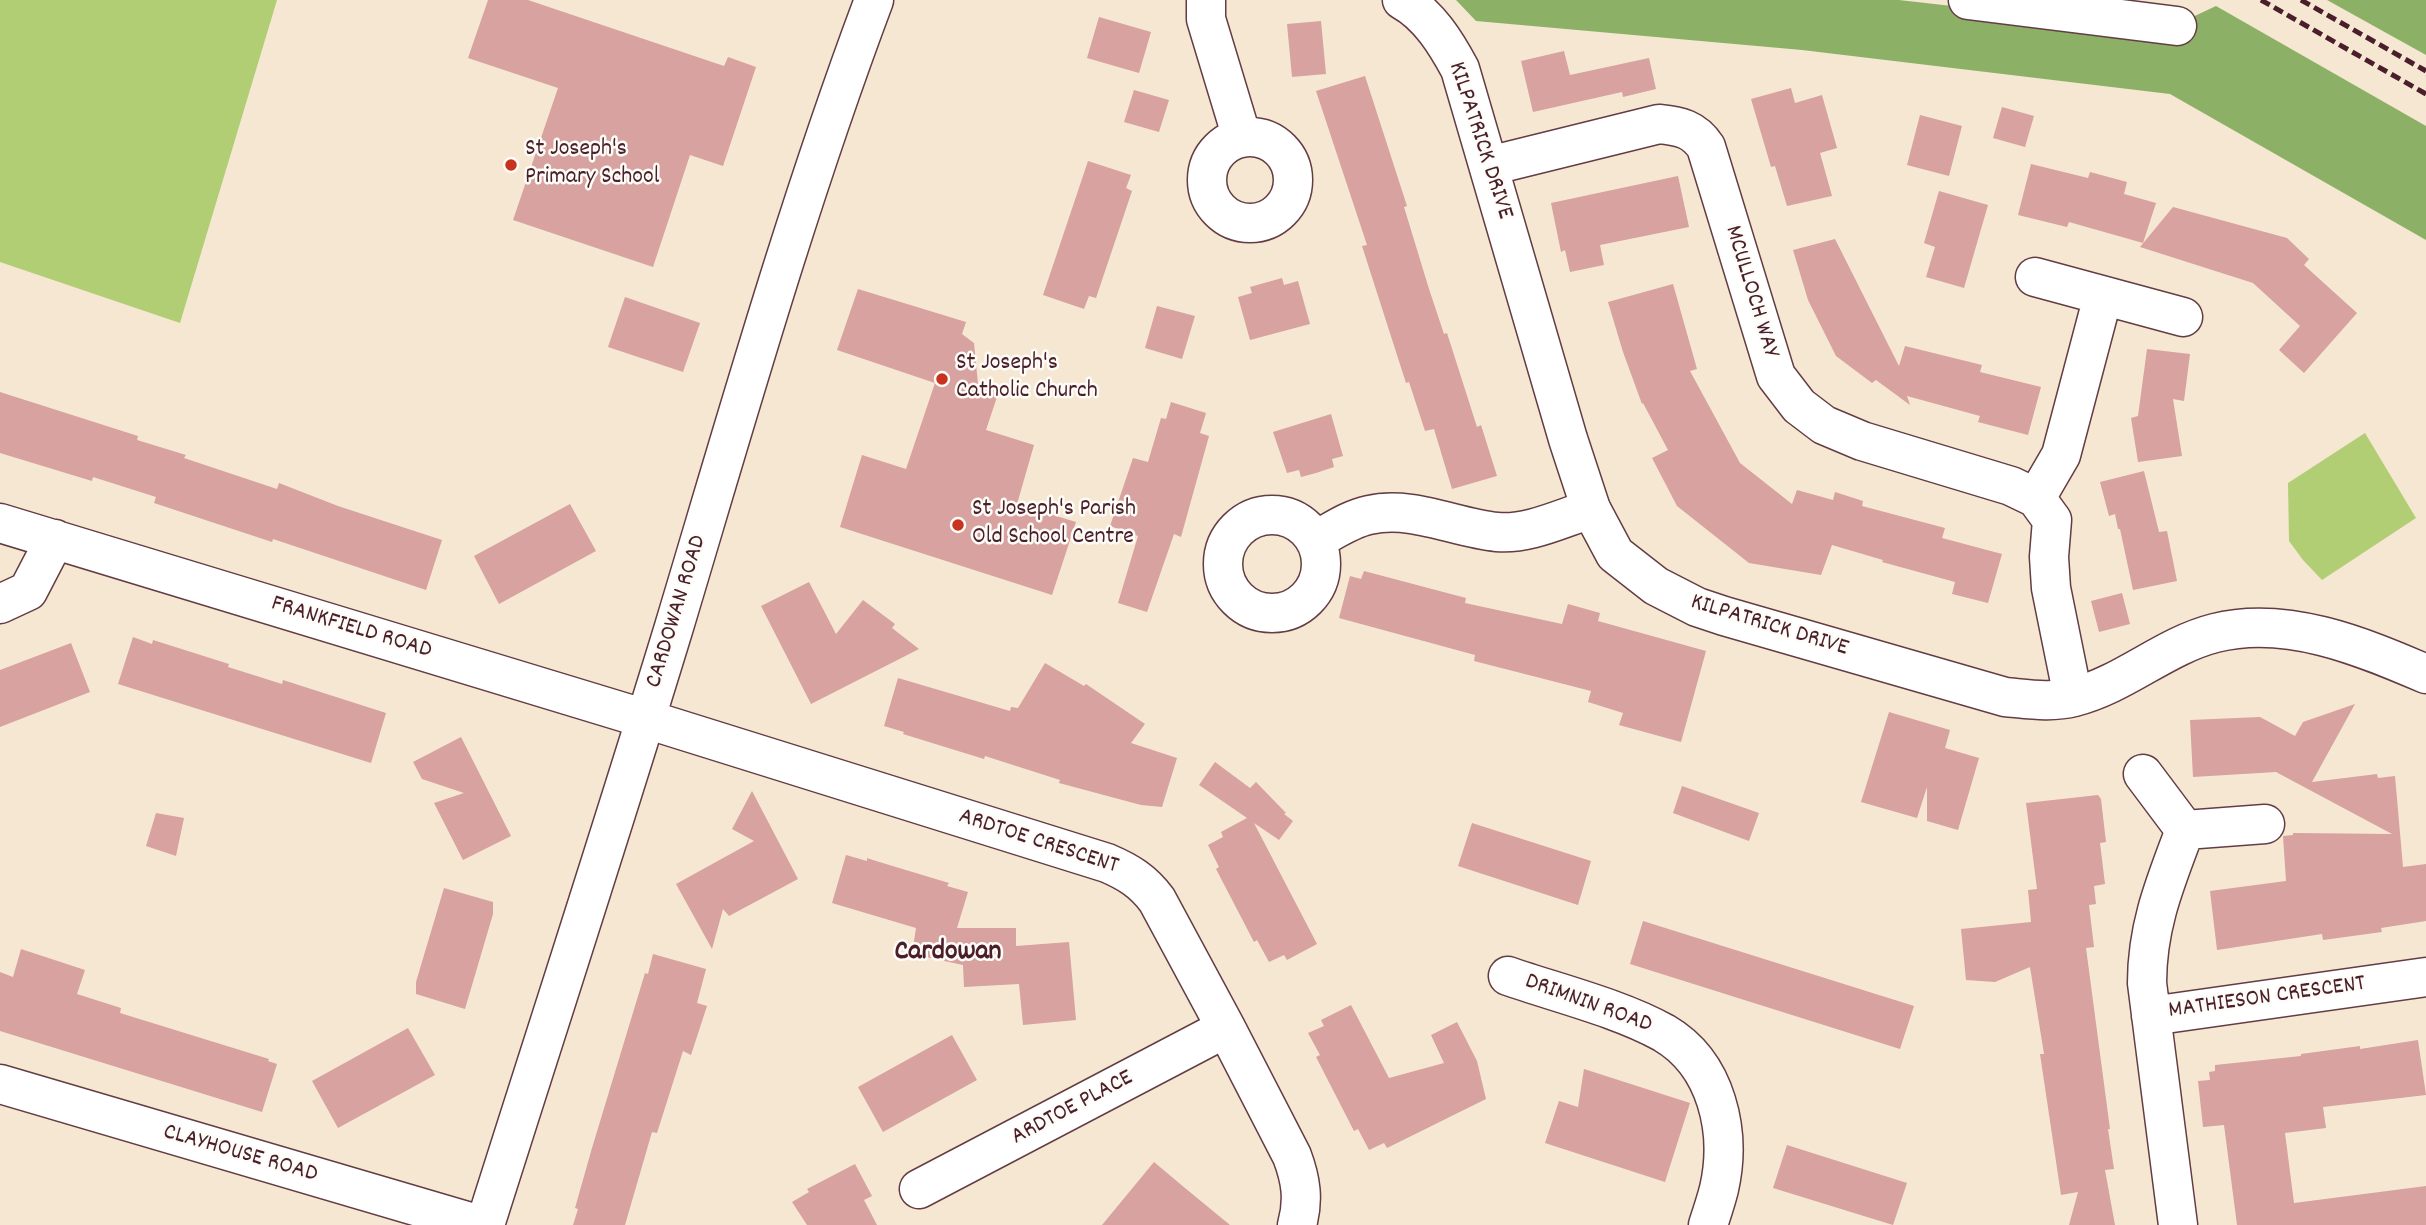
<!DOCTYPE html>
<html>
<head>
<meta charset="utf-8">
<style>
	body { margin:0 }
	canvas { display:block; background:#f5e7d1 }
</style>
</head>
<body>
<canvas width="2426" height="1225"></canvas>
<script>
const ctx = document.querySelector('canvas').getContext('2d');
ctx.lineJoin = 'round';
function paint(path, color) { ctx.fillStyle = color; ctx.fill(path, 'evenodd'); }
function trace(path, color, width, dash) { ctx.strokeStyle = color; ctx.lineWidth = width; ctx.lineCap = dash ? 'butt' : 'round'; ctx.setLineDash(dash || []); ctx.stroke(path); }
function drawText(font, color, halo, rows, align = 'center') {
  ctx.font = font + ' Dekko,sans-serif'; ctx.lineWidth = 5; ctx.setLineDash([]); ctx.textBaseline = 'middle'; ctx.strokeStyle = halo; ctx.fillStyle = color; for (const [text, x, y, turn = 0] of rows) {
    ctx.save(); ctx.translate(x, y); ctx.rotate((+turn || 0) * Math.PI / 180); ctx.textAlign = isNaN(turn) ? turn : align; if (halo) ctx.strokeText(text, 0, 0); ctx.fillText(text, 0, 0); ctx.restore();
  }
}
paint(new Path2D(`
	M0 0H277L180 323 0 262Z
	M2365 433 2416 518 2322 580 2303 560 2289 541 2288 483Z`), '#b1ce75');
paint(new Path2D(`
	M1456 0H1899L2182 32V22L2216 6 2426 126V240L2170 94 1802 50 1476 21Z
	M2327 0H2426V55Z`), '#8cb166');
paint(new Path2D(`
	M488 0H528L724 66 728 57 756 67 723 166 690 155 653 267 513 220 558 88 468 58Z
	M1099 17 1151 32 1139 73 1087 58Z
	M1321 21 1326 74 1292 77 1287 24Z
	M1564 51 1570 75 1649 58 1656 89 1623 97 1622 92 1533 112 1521 61Z
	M1365 76 1407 206 1404 207 1429 289 1444 334 1447 333 1477 427 1481 425 1497 476 1452 489 1434 429 1425 431 1409 382 1406 383 1362 246 1367 245 1316 91Z
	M1791 88 1795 103 1822 95 1837 148 1820 153 1832 196 1787 206 1775 166 1771 167 1751 99Z
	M1134 90 1169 100 1159 132 1124 122Z
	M2002 107 2034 116 2025 147 1993 138Z
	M1920 115 1962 126 1949 176 1907 165Z
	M1088 161 1131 175 1126 188 1132 191 1096 298 1089 296 1084 309 1043 295Z
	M2031 164 2088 178 2090 172 2127 182 2124 194 2156 203 2143 243 2069 222 2067 227 2018 215Z
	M1678 176 1689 227 1600 245 1604 265 1570 272 1565 250 1561 252 1551 203Z
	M1939 191 1988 205 1964 288 1926 277 1935 247 1924 243Z
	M2173 207 2287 238 2309 259 2304 265 2357 313 2304 373 2279 350 2300 326 2253 283 2140 247Z
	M1835 239 1899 366 1905 346 1982 365 1980 372 2041 387 2028 435 1978 422 1980 416 1907 396 1910 405 1876 380 1872 383 1836 356 1808 300 1793 250Z
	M1282 278 1284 285 1298 281 1310 324 1250 340 1238 297 1252 293 1250 287Z
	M1673 284 1697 369 1690 371 1740 463 1792 504 1797 490 1833 500 1835 492 1863 501 1862 506 1945 528 1942 538 2002 554 1988 603 1952 594 1955 582 1882 562 1883 560 1832 545 1821 575 1749 563 1677 506 1652 458 1668 450 1643 403 1642 404 1623 352 1608 302Z
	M858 289 966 322 962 334 974 343 978 384 999 391 986 430 1034 445 1017 504 1076 522 1052 595 840 527 862 455 906 469 935 383 837 350Z
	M625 297 700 323 683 372 608 347Z
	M1157 306 1195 316 1182 359 1145 348Z
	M2147 349 2190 354 2184 401 2173 399 2182 456 2138 462 2131 418 2138 416Z
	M0 392 138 436 137 440 186 455 184 458 277 489 279 483 338 506 442 540 426 590 273 539 272 542 154 503 156 497 93 477 92 481 0 453Z
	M1171 402 1206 413 1200 433 1209 436 1181 537 1174 534 1147 612 1118 603 1138 536 1110 526 1133 458 1148 462 1161 418 1166 419Z
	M1331 414 1343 456 1332 459 1334 467 1316 473 1301 477 1299 470 1287 473 1273 432Z
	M2144 471 2159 532 2167 531 2177 581 2133 590 2120 529H2118L2115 514 2109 516 2100 482Z
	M570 504 596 551 499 604 474 556Z
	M1364 571 1466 598 1465 603 1562 624 1568 604 1600 613 1598 621 1706 651 1681 742 1619 725 1623 713 1588 702 1591 691 1474 661 1475 655 1339 618 1350 576 1361 579Z
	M809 582 836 634 863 600 895 624 892 628 919 649 811 704 761 606Z
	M2122 593 2130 624 2099 632 2091 601Z
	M133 637 152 644 153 640 229 664 228 667 282 684 283 680 386 713 371 763 118 684Z
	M71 643 90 692 0 727V670Z
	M1045 663 1084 686 1086 684 1145 724 1131 743 1177 758 1162 807 1141 805 1059 783 1060 780 985 756 984 759 903 734 904 732 884 726 898 678 1010 711 1011 707 1018 708Z
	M2355 704 2312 782 2377 774 2378 778 2395 776 2403 867 2426 864V921L2381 928 2382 932 2323 940 2322 934 2217 950 2210 891 2286 881 2283 836 2293 835V833L2392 834 2276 772 2193 777 2190 720 2260 717 2295 736 2303 722Z
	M1889 712 1950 730 1945 748 1979 758 1958 830 1927 821V787L1917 818 1861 802Z
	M461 737 511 836 463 860 434 803 464 793 422 779 413 762Z
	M1215 762 1250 788 1256 782 1286 813 1284 814 1293 821 1279 840 1254 823 1317 944 1287 960 1284 955 1269 962 1257 940 1254 942 1216 869 1219 867 1208 845 1223 837 1221 832 1247 818 1199 785Z
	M1682 786 1759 813 1749 841 1673 813Z
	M752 791 798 879 729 916 723 909 712 949 676 884 754 841 732 829Z
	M2098 795 2101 799 2106 842 2100 843 2105 884 2094 886 2096 904 2089 905 2094 947 2086 948 2110 1129H2108L2114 1169 2105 1170 2115 1225H2069L2078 1192 2061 1195 2040 1054H2044L2030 967 1995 982 1966 980 1961 929 2031 922 2028 890 2037 889 2026 803Z
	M156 813 184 818 176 856 146 846Z
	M1472 823 1591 861 1578 905 1458 866Z
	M846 855 867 861V858L876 861 949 883 947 886 968 892 957 928H1016V946L1069 942 1076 1020 1023 1025 1019 984 964 987 963 965 912 954 916 928 832 903Z
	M444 888 493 902V914L465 1009 416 994V982Z
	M1643 921 1914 1006 1900 1049 1630 964Z
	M21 949 85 970 77 994 121 1008 120 1013 269 1059 268 1061 277 1064 262 1112 0 1031V972L13 977Z
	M653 954 706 969 697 1003 707 1006 691 1055 683 1051 657 1133 652 1132 625 1225H573L578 1209 575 1208 592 1148 645 973 648 974Z
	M1351 1005 1389 1078 1444 1063 1431 1035 1457 1022 1477 1061 1486 1099 1387 1148 1384 1143 1369 1150 1358 1129 1354 1131 1316 1057 1320 1055 1308 1033 1324 1026 1321 1020Z
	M408 1028 435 1075 338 1128 312 1081Z
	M952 1035 977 1080 883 1132 858 1087Z
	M2418 1040 2426 1095 2323 1107 2326 1128 2285 1133 2294 1203 2426 1186V1225H2237L2224 1125 2203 1127 2198 1081 2210 1080 2209 1072 2215 1071V1065L2301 1056V1054L2360 1046V1049Z
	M1584 1069 1690 1103 1665 1182 1545 1143 1559 1101 1578 1107Z
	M1787 1145 1907 1183 1893 1225 1773 1188Z
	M1154 1162 1185 1188 1230 1225H1102Z
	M855 1164 872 1196 864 1200 877 1225H807L792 1202 809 1192 807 1189Z`), '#d7a29f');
const street = new Path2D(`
	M1206 0V19L1242 138
	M1968 0 2177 26
	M1207 180a43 43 0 1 1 86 0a43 43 0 1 1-86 0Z
	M1489 166 1659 124C1680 126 1694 129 1706 147L1776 376 1799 406 1824 425 1862 441 2011 486 2036 498
	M2035 277 2183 317
	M1223 564a49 49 0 1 1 98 0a49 49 0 1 1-98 0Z
	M0 523 646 719 1107 863C1128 872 1143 881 1157 900L1226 1028 1292 1156C1301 1180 1304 1200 1297 1225
	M1316 540C1333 531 1350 519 1369 515 1412 505 1455 528 1497 532 1528 535 1562 518 1591 509
	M0 604 28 591 55 539
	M2073 697 2051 588 2049 557 2052 520 2036 498 2061 455 2103 296
	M2143 774 2185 830C2165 883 2147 926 2147 983L2178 1225
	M2185 830 2265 824
	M1508 976C1557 993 1619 1008 1664 1033 1717 1064 1732 1132 1719 1189 1716 1201 1712 1213 1708 1225
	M2151 1016 2426 977
	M0 1084 480 1225
	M919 1189 1226 1028
	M485 1225C548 1026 613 827 674 627 737 417 797 205 874 0`);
const secondary = new Path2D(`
	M1402 0C1429 15 1446 43 1460 69L1568 439 1591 509 1615 554 1656 586 1697 607 1724 616 2005 697C2028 699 2051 703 2074 697 2125 684 2164 646 2215 633 2286 615 2361 646 2426 674`);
trace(street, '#643d44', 41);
trace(secondary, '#643d44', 41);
trace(street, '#fff', 38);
trace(secondary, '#fff', 38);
trace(new Path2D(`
	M2261 0 2426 94
	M2301 0 2426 71`), '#4a1f2b', 5, [10, 5]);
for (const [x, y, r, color] of [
	[511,165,7,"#c8321e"],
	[942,379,7,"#c8321e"],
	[958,525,7,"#c8321e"]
]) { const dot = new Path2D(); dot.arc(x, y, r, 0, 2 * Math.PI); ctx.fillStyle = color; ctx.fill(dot); trace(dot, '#fdfcf7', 2.5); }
drawText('24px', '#4a1f2b', '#fdfcf7', [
	["KILPATRICK DRIVE",1479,141,72],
	["MCULLOCH WAY",1750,292,73],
	["CARDOWAN ROAD",678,612,-73],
	["KILPATRICK DRIVE",1769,627,17],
	["FRANKFIELD ROAD",351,629,17],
	["ARDTOE CRESCENT",1038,843,18],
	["MATHIESON CRESCENT",2267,999,-8],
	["DRIMNIN ROAD",1588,1005,20],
	["ARDTOE PLACE",1073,1109,-28],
	["CLAYHOUSE ROAD",240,1155,16]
]);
drawText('24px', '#4a1f2b', '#fdfcf7', [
	["St Joseph's",525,151],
	["Primary School",525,179],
	["St Joseph's",956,365],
	["Catholic Church",956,393],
	["St Joseph's Parish",972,511],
	["Old School Centre",972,539]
], 'left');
drawText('bold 28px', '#4a1f2b', '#fdfcf7', [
	["Cardowan",948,954]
]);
</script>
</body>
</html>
